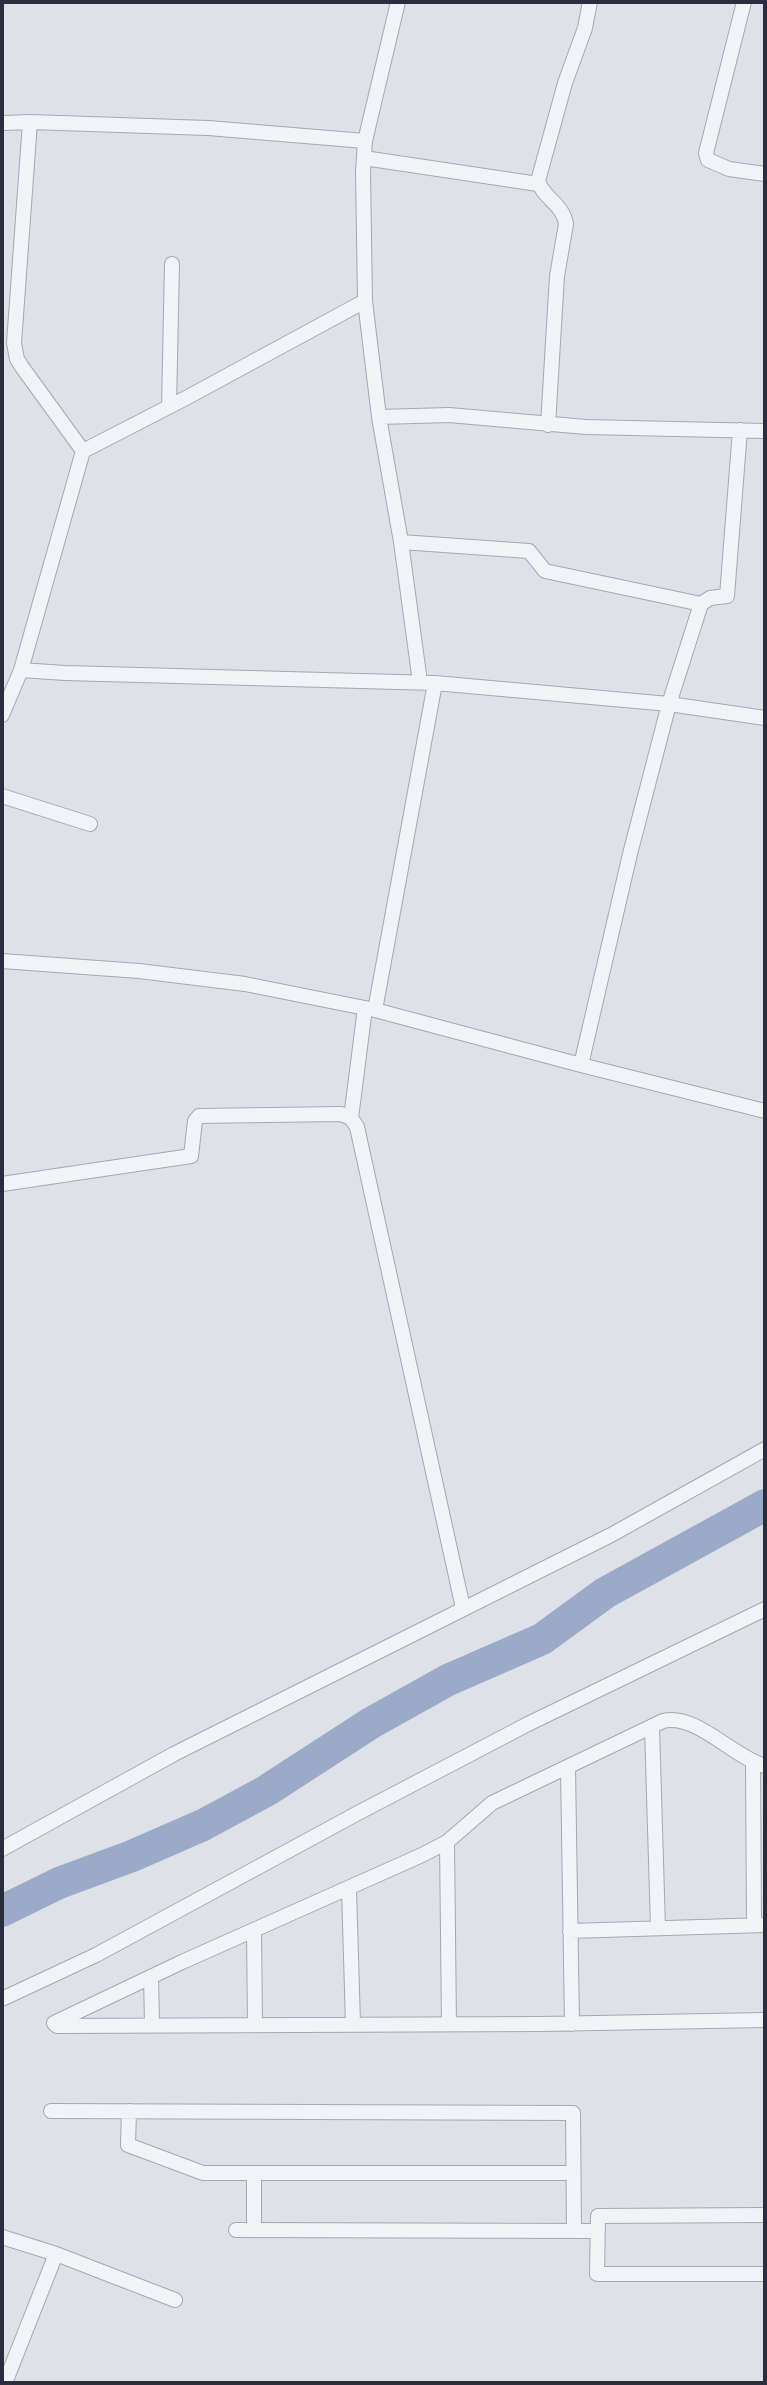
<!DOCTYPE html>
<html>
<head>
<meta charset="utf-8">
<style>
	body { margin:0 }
	#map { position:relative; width:767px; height:2385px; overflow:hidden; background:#dfe1e8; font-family:Arial,sans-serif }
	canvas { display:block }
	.frame { position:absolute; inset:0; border:4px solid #292d3e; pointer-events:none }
</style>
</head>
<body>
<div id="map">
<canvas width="767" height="2385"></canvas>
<div class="frame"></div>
</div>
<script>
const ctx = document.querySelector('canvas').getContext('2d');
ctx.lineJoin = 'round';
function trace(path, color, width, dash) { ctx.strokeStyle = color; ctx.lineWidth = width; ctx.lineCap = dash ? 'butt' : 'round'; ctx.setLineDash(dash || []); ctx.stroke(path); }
trace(new Path2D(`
	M2 1911 59 1883 132 1856 203 1825 266 1791 371 1723 448 1680 542 1639 605 1593 765 1505`), '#9baac6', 32);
const street = new Path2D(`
	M398 2 365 141 363 172 365 301 379 417 401 542 420 682
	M744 2 706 153 708 160 729 169 765 174
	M30 122 14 343 17 359 22 367 83 451
	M2 123 30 122 208 128 365 141
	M364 158 538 184
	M169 407 172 264
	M379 417 449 415 586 427 765 431
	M548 425 557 276 566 224C563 204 543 198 538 181L565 83 585 28 590 2
	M401 542 529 551 545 571 701 604
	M21 670 65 673 435 683 669 704 765 718
	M2 715 21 670 83 451 186 398 365 301
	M2 796 90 824
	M2 961 139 971 245 984 375 1010 581 1065 765 1111
	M375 1010 435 683
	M581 1065 630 854 669 704 701 604 710 598 727 596 740 430
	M351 1118 365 1008
	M2 1184 191 1156 195 1121 199 1116 341 1114 351 1118 357 1127 463 1608
	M652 1727 658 1928
	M753 1761 754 1925
	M765 1766C733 1757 696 1713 663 1721L492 1803 447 1842 422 1855 182 1962 54 2023 57 2026 541 2024 765 2020
	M568 1767 572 2024
	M447 1842 449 2024
	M2 1849 174 1754 611 1535 765 1449
	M349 1889 353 2024
	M254 1930 255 2024
	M570 1931 765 1925
	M151 1978 152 2024
	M2 1999 96 1955 358 1813 528 1724 765 1609
	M51 2111 573 2113 574 2231
	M129 2111 128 2145 203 2173H573
	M254 2173V2230
	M765 2215 598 2216 597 2274H765
	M236 2230 598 2231
	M2 2237 56 2254 5 2383
	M56 2254 175 2300`);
trace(street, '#a5a7b2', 16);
trace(street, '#f2f3f6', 14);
</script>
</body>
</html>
